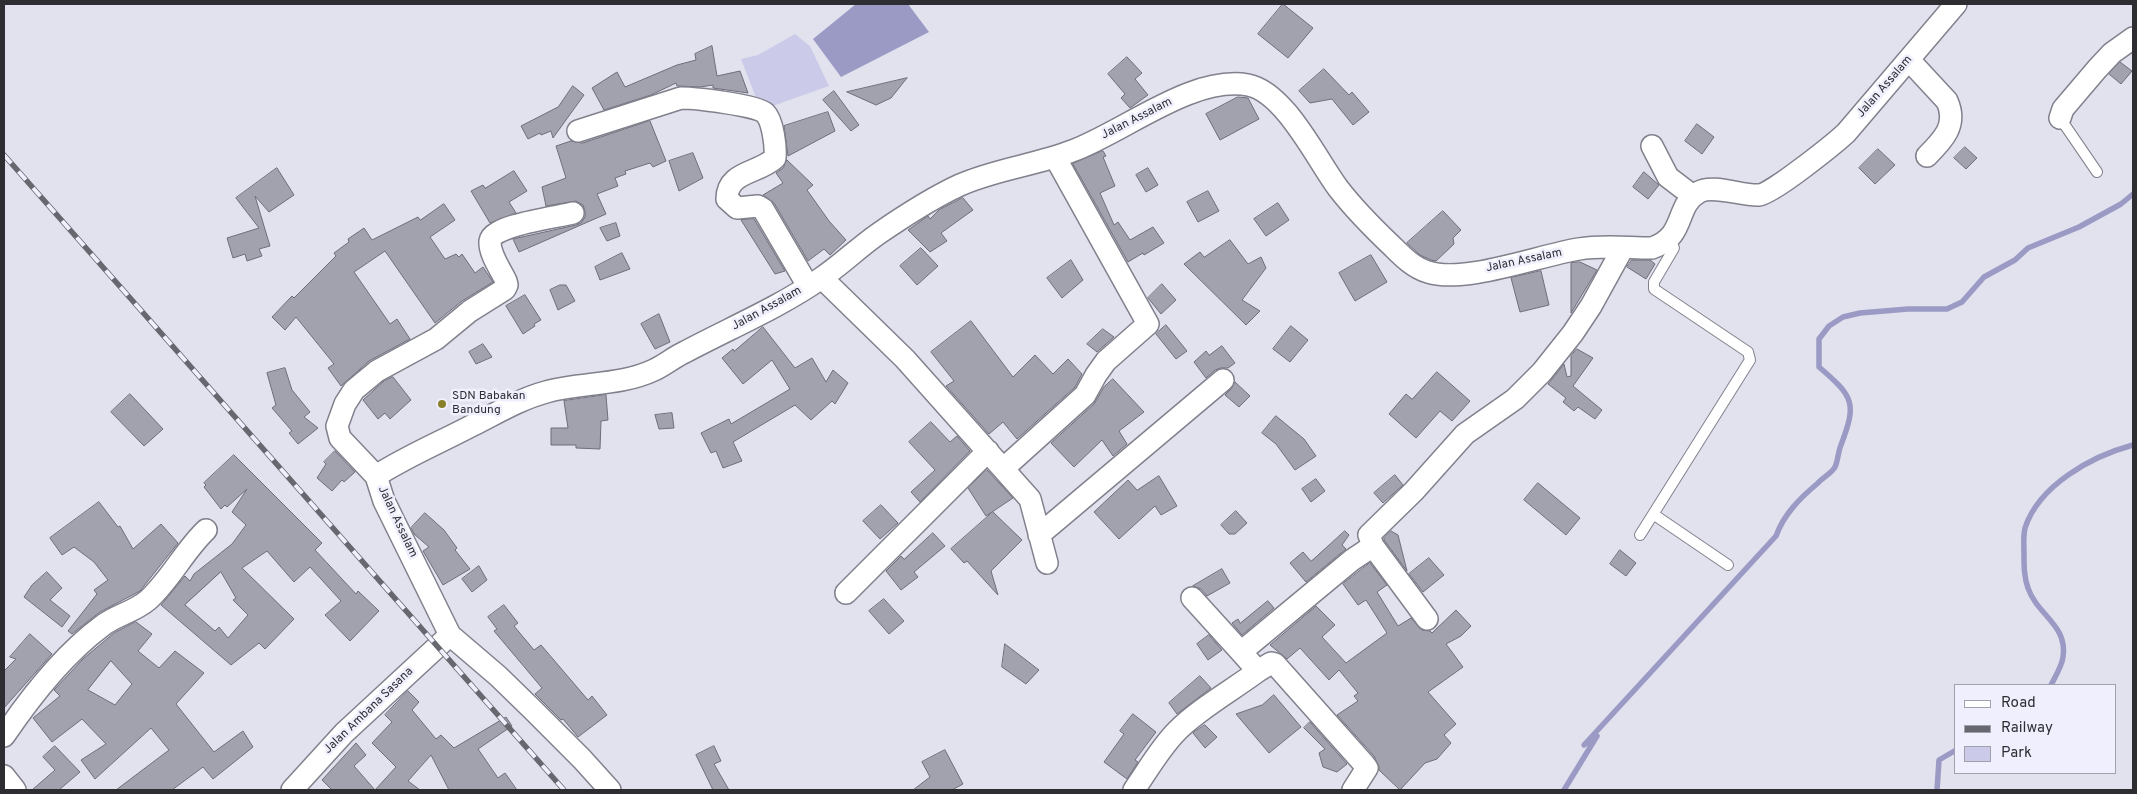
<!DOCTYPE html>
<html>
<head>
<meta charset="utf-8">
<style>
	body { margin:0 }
	#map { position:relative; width:2137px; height:794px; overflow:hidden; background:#e2e2ef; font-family:Overpass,sans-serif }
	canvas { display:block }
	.frame { position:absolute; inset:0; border:5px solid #2d2d32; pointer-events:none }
	.legend { position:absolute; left:1954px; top:684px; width:162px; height:90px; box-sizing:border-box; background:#efeffd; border:1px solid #a1a1ac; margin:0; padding:6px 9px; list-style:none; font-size:15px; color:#2d2d32 }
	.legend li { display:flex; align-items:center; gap:10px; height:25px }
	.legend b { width:25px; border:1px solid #a1a1ac }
</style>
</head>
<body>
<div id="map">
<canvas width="2137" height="794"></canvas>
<div class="frame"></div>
<ul class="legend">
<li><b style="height:6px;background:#fff"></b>Road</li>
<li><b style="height:6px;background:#67676f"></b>Railway</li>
<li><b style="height:14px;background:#cbcbe9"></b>Park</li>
</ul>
</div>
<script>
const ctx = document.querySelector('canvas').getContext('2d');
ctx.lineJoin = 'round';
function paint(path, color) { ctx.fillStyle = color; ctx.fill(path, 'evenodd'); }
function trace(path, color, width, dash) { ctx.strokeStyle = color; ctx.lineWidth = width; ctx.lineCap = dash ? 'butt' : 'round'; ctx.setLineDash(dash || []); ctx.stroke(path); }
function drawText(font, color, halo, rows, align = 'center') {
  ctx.font = font + ' Overpass,sans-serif'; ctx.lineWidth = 5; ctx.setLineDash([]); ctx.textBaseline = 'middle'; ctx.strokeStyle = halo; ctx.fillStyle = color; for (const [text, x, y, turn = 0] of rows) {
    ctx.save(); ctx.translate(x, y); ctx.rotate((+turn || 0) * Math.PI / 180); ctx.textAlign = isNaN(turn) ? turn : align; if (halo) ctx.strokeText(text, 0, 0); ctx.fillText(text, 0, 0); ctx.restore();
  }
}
paint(new Path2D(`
	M795 34 810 46 829 86 767 108 758 103 741 59 758 55Z`), '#cbcbe9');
paint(new Path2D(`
	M856 4H908L929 32 841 77 813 39Z`), '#9a9ac5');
trace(new Path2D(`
	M2051 685C2055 677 2062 666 2063 657 2068 625 2037 615 2028 588 2024 577 2024 566 2024 554 2024 546 2023 536 2025 528 2039 485 2092 456 2133 445
	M1564 790 1597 736 1584 745 1776 536C1784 514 1800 498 1818 483 1822 478 1832 473 1835 467 1838 461 1838 452 1841 445 1857 403 1854 397 1819 367V339L1829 326 1843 317 1860 313 1908 309H1947L1962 302 1984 277 2015 260 2028 248 2079 227 2121 204 2133 194
	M1937 790 1939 760 1956 750`), '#9a9ac5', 5.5);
const building = new Path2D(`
	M1283 4 1313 28 1288 58 1258 34Z
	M712 46 717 76 740 71 748 93 713 88V85L700 87 677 86 676 83 651 95 604 110 592 88 617 72 625 87 677 65 696 60 695 54Z
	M1127 57 1142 73 1135 79 1148 95 1130 108 1121 98 1125 94 1108 74Z
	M2120 62 2132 71 2121 84 2109 74Z
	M1324 69 1349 95 1352 92 1369 112 1353 125 1332 99 1310 103 1299 91Z
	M907 78 891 98 876 105 847 92Z
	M573 86 584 95 553 138 551 131 541 135 540 133 528 139 521 126 558 107Z
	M834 91 859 125 851 131 823 100Z
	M1238 97 1248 98 1259 119 1220 140 1206 114Z
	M828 112 835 131 788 156 784 126Z
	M650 121 666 161 653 167 650 163 625 171 626 174 615 178 618 186 597 194 606 214 519 252 513 239 576 225 581 223 585 217V211L583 205 576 201 546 206 542 187 566 178 556 146 571 141 582 143Z
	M1697 124 1714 137 1702 154 1685 141Z
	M1965 147 1977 158 1966 169 1954 158Z
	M1878 149 1895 165 1875 184 1859 168Z
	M1103 151 1106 156 1103 157 1115 186 1100 193 1114 225 1118 222 1130 240 1153 227 1164 243 1144 255 1143 253 1128 262 1073 164Z
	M693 153 703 178 679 191 669 161Z
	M787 160 813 185 807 190 829 221 846 240 830 255 824 249 808 261 774 203 763 195 783 183 776 173 783 168Z
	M277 168 294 195 269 212 255 196 270 246 259 249 262 256 247 261 245 254 233 258 227 238 259 228 236 198Z
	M1148 168 1158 185 1146 192 1136 175Z
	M514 171 527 191 509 202 516 213 490 223 471 191 483 185 485 188Z
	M1644 172 1659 185 1648 199 1633 187Z
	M1208 191 1219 211 1198 222 1187 202Z
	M963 198 973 210 941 233 947 241 930 252 908 230 928 216 930 219 939 210Z
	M1278 203 1289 220 1266 236 1254 219Z
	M444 204 455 220 430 237 445 259 456 254 459 257 462 254 475 273 483 267 493 282 462 301 435 323 385 251 354 272 390 324 397 319 410 339 369 361 341 386 328 368 334 364 296 317 285 330 272 317 292 296 294 298 336 256 334 253 349 242 348 239 364 228 372 240 418 217 420 220Z
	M1443 211 1461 230 1453 238 1454 244 1436 261 1431 260 1420 255 1407 243Z
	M754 219 785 271 775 274 741 220Z
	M616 223 620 236 607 241 600 228Z
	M1230 240 1248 264 1261 257 1266 268 1242 300 1260 311 1246 325 1184 264 1200 252 1204 257Z
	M921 248 938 266 917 285 900 266Z
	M622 253 630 269 600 280 595 267Z
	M1371 255 1387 282 1355 301 1339 273Z
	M1071 260 1083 280 1062 298 1047 278Z
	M1632 260H1650L1655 264 1646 279 1627 267Z
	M1580 262 1597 270 1571 313V263Z
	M1541 271 1549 305 1520 312 1511 278Z
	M1162 284 1176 300 1161 314 1148 298Z
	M560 285H566L575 301 558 310 550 290Z
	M525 295 541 320 534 324 535 326 523 334 506 306Z
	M659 314 670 342 655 349 641 324Z
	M971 321 1013 377 1035 355 1053 374 1068 359 1082 374 1075 387 1017 439 1003 422 989 434 946 386 954 381 931 352Z
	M1166 325 1187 351 1176 359 1156 334Z
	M1291 326 1308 340 1290 362 1273 349Z
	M763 327 795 368 812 358 826 382 833 370 848 383 835 404 832 401 811 420 795 405 733 442 742 461 723 468 716 451 711 453 701 433 729 419 731 424 790 389 772 360 743 384 722 358 733 349 734 351Z
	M1103 329 1114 337 1097 352 1087 344Z
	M483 344 492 357 476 364 469 352Z
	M1222 346 1235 363 1228 368H1221L1215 370 1206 378 1194 362 1206 351 1209 355Z
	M1577 349 1593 358 1573 386 1602 410 1595 419 1578 407 1574 411 1563 402 1566 398 1548 384 1564 364 1567 377 1571 376V356Z
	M285 368 292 390 310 412 304 417 318 428 298 444 289 433 292 431 272 408 276 405 267 373Z
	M1437 372 1470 401 1452 421 1440 411 1416 438 1389 414 1406 394 1412 399Z
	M393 377 411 400 390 419 385 413 378 419 363 400 384 381Z
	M1113 379 1144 412 1119 431 1127 444 1113 456 1102 440 1074 467 1051 443 1094 404 1104 387Z
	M1235 382 1250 396 1239 407 1225 395 1231 389Z
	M130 394 163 429 144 446 111 412Z
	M606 395 608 420 601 421 600 449 576 448V445H551V428H568L564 401Z
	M672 413 674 428 659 429 655 415Z
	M1276 416 1304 439 1316 456 1295 470 1276 444 1262 433Z
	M931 422 950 442 957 436 970 451 920 502 911 492 935 470 909 442Z
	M335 451 355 472 344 482 342 480 332 491 317 478 326 464 324 462Z
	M234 455 322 543 315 550 356 594 358 591 379 611 350 641 325 615 341 601 310 567 294 582 267 551 242 568 294 619 265 649 259 643 231 665 161 605 185 576 190 581 194 574 232 544 246 525 232 512 247 489 227 507 225 505 221 509 204 487 206 485 204 483ZM221 572 236 598 233 600 248 615 228 638 219 627 215 631 185 605Z
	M987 470 1013 498 986 516 968 488Z
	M1395 475 1403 485 1383 503 1374 493Z
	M1159 476 1177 506 1161 515 1155 506 1119 539 1094 512 1128 480 1137 490Z
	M1316 479 1325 491 1311 502 1302 489Z
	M1538 483 1580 518 1566 535 1524 500Z
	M99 502 118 527 120 526 133 549 161 524 178 543 140 591 100 612 72 634 68 631 97 594 94 590 108 580 94 562 74 547 62 555 50 538Z
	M881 505 898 523 880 539 863 521Z
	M1236 511 1247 523 1235 534H1229L1221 525Z
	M993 512 1022 540 991 571 998 595 967 561 964 563 951 549Z
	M425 513 444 530 457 548 455 550 470 569 443 585 423 551 429 547 414 534 411 528Z
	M1345 531 1349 535 1342 545 1346 549 1306 582 1290 563 1303 552 1311 561Z
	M1391 531 1398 535 1407 571 1384 540V538Z
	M933 533 945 546 914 572 918 577 901 590 886 571 901 556 904 559Z
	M1620 550 1636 563 1626 576 1610 564Z
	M1429 558 1444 575 1423 592 1409 574Z
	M1370 563 1387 585 1377 592 1398 626 1411 618 1422 630 1430 631 1432 633 1456 610 1471 626 1461 636 1446 644 1463 667 1428 692 1456 724 1444 735 1451 743 1437 759 1425 763 1400 790 1379 770V767L1374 756 1337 715 1358 701 1354 696 1358 693 1339 670 1329 680 1300 648 1287 659 1270 645 1316 606 1335 625 1322 637 1346 663 1387 633 1366 600 1358 605 1343 584Z
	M479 566 487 580 472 592 462 579Z
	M1222 569 1230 583 1207 596 1201 589 1193 586Z
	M47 572 62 588 50 600 70 616 62 627 24 597 32 585Z
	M884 599 904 621 889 634 869 611Z
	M1268 601 1274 608 1242 635 1232 623 1238 619 1240 623Z
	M504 605 518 623 514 626 534 650 541 645 588 700 592 696 607 715 578 737 563 719 561 720 535 694 542 688 494 631 497 629 488 617Z
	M136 622 152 634 138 651 159 668 175 651 204 673 176 704 214 752 243 731 253 747 213 779 203 767 172 790H116L169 750 151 728 95 779 81 760 106 744 82 719 52 742 33 718 60 696 54 690 83 659 114 633ZM111 661 132 684 115 705 88 690Z
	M30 634 52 654 4 708V671L16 659 10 657Z
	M1209 635 1222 650 1208 660 1197 644Z
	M1005 644 1039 670 1026 684 1002 667Z
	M1200 676 1211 688 1177 714 1169 703Z
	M408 691 419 702 412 710 436 739 441 735 454 748 506 717 512 726 478 749 498 778 505 773 517 790H449L431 755 408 781 420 790H332L322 780 356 743 366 755 354 766 375 790 396 767 372 743 392 722 385 715Z
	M1274 695 1301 727 1269 753 1236 714 1262 705Z
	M1133 714 1156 732 1135 760 1138 762 1127 779 1104 762 1124 734 1120 731Z
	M1310 722 1347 764 1337 772 1323 767 1319 753 1325 749 1304 728Z
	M1205 725 1217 737 1205 748 1193 733Z
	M55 746 80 772 59 790H32L55 770 43 757Z
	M714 746 721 761 714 764 729 790H713L696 755Z
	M945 750 963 784 952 790H913L930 777 922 762Z`);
paint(building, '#a2a2af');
trace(building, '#6d6e79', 1);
const lane = new Path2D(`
	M2060 118 2097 172
	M1653 514 1728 565
	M1640 535 1750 360 1748 352 1654 289V282L1674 248 1670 238`);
const street = new Path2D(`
	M1909 60 1947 101C1958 125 1943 140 1927 156
	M2060 118 2063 109 2097 69 2112 53 2133 38
	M578 131 681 98C695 98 756 105 765 113 773 121 776 147 775 158 758 174 727 171 727 199L737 208 758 206 763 209 808 286
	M1652 146 1668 177 1693 196
	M573 213C558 217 492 225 490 241 489 254 501 270 506 281L507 285 505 289 470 311 436 339 377 371 354 390 345 404 337 426 340 438 376 476 384 501 450 635 498 676 534 711 582 759 610 790
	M822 278 905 359 1030 499 1047 563
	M1004 468 1085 395 1096 375 1106 361 1148 324 1055 157
	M376 476C407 456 441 442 473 425 497 413 520 399 546 392 582 382 620 386 654 370 665 365 674 357 685 352 730 328 778 308 820 279 841 265 858 248 878 234 904 216 932 198 960 185 996 169 1036 165 1072 151 1124 132 1192 75 1248 85 1285 92 1317 160 1338 188 1354 209 1373 228 1393 247 1403 257 1414 268 1428 272 1465 284 1540 255 1579 249 1602 245 1628 248 1652 248 1687 236 1674 206 1699 192 1713 184 1742 196 1759 195 1772 194 1834 144 1846 133L1956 4
	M1039 535 1223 380
	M846 593 988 451
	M1192 598 1241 652
	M1427 619 1373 546 1369 535 1414 491 1465 434 1515 399 1542 372 1573 333 1591 306 1623 248
	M1258 671 1271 663 1275 664 1364 764 1367 768 1353 790
	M4 736C31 696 63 655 102 626 116 615 134 612 148 600 171 579 184 551 206 530
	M4 776 15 790
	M292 790 344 733 450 635
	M1134 790C1148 770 1160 748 1177 731 1197 710 1234 689 1258 671L1241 652 1352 560 1373 546`);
trace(lane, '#81818d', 12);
trace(street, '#81818d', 24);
trace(lane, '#fff', 10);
trace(street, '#fff', 21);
const rail = new Path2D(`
	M4 155 564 790`);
trace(rail, '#67676f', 5.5);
trace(rail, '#efeffd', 4, [11]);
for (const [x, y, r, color] of [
	[442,404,5,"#898129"]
]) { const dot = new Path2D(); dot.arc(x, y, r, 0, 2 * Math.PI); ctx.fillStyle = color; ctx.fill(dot); trace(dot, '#efeffd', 2); }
drawText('12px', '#2d2d32', '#efeffd', [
	["Jalan Assalam",1885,87,-49],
	["Jalan Assalam",1137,119,-27],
	["Jalan Assalam",1524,261,-12],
	["Jalan Assalam",767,309,-29],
	["Jalan Assalam",397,522,65],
	["Jalan Ambana Sasana",369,711,-44]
]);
drawText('12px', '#2d2d32', '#efeffd', [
	["SDN Babakan",452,397],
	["Bandung",452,411]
], 'left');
</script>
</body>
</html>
